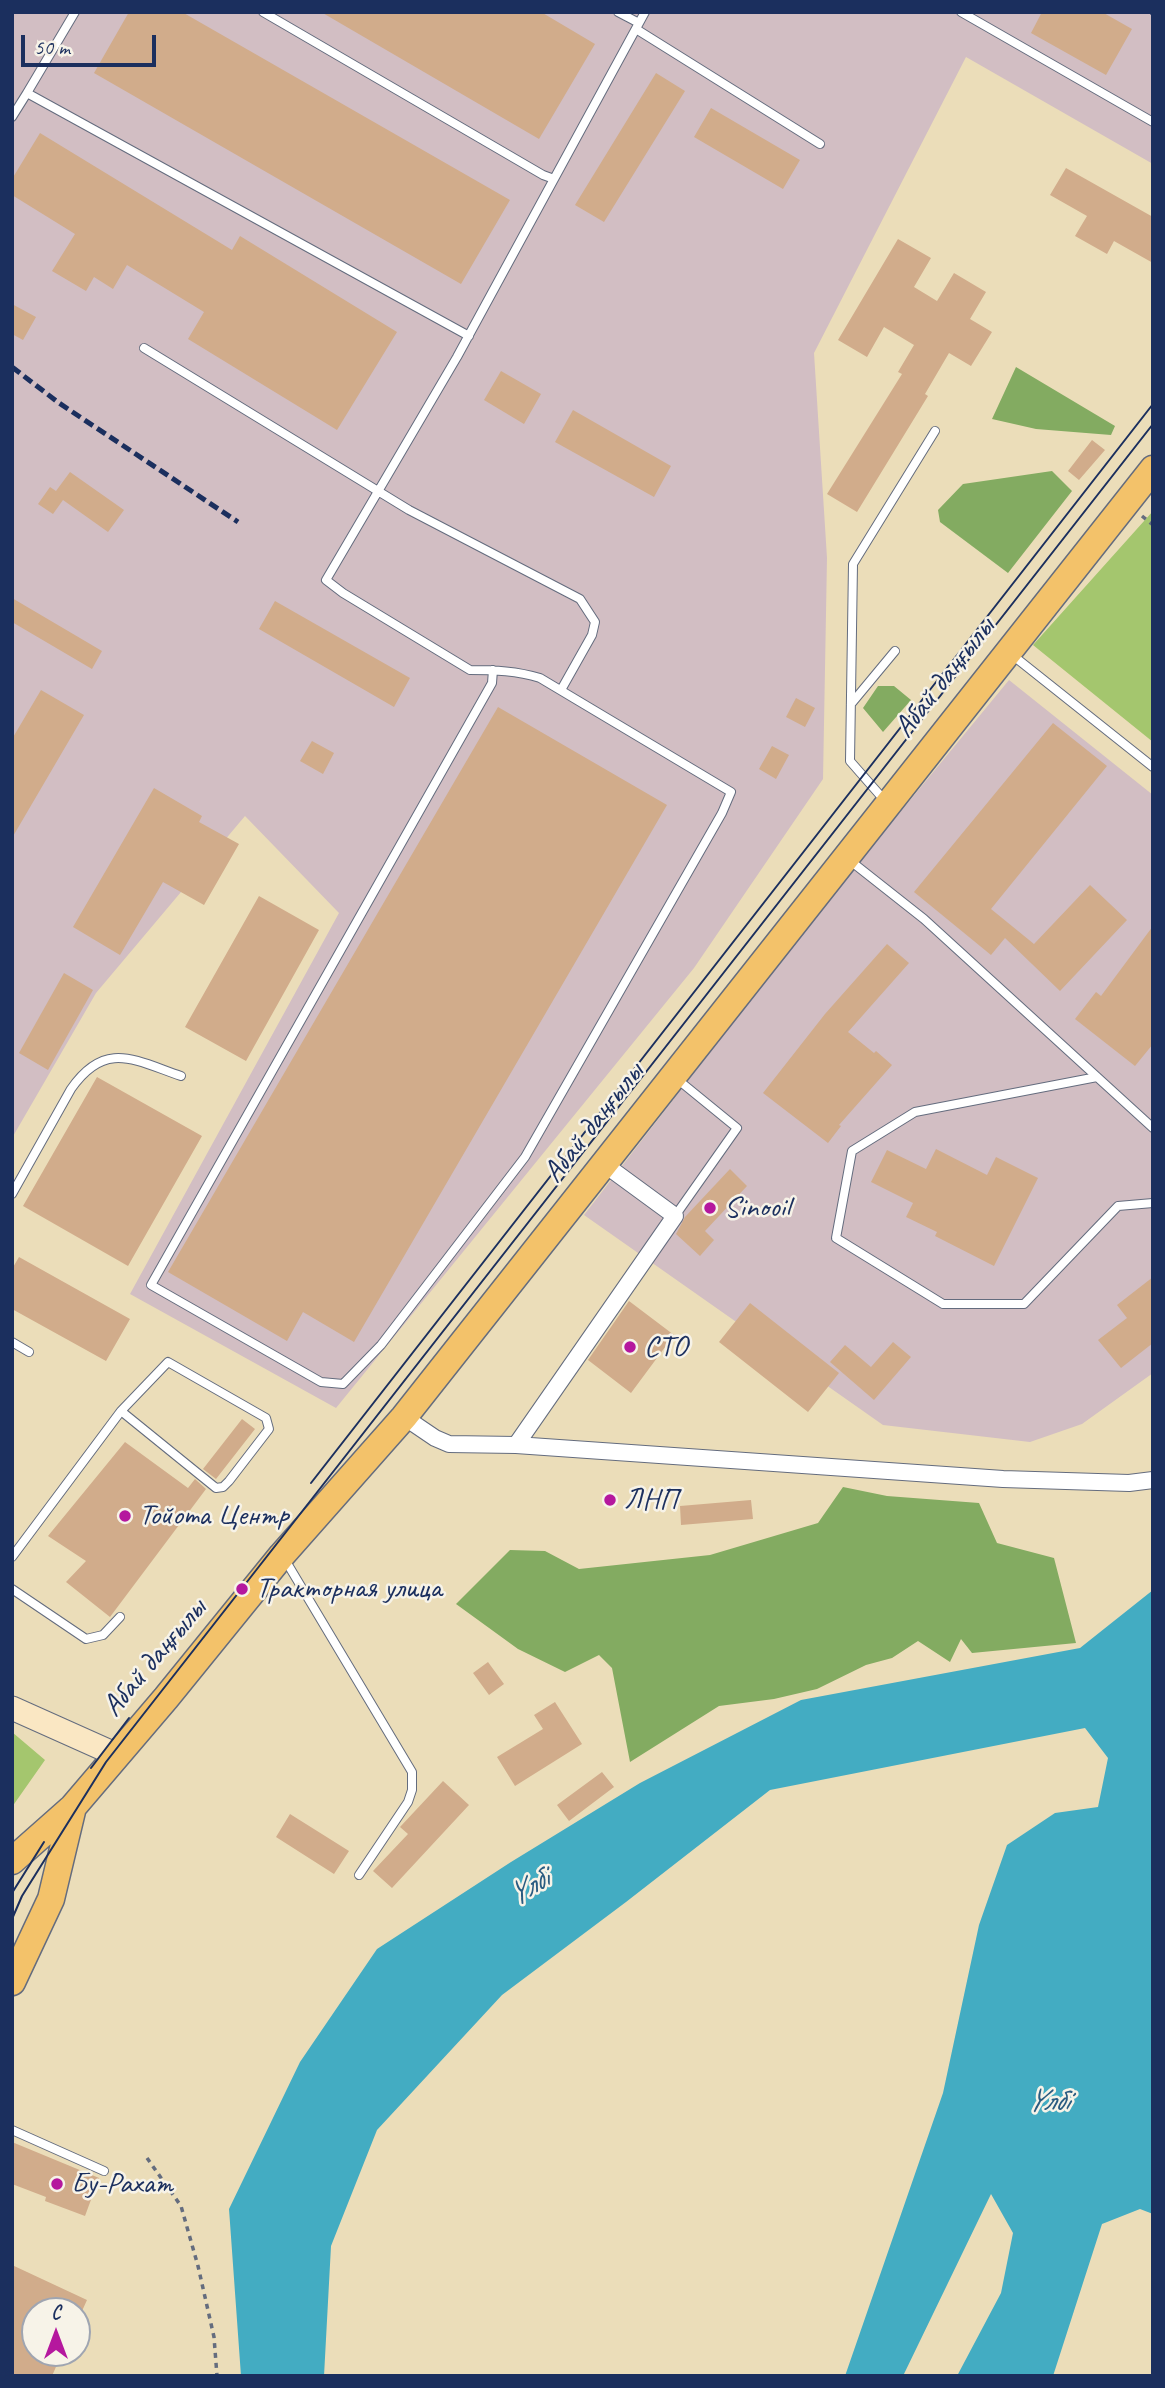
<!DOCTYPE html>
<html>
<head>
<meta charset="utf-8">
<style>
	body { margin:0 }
	#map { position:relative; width:1165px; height:2388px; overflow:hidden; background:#ebddb9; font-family:Caveat,sans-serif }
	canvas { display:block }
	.frame { position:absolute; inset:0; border:14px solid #1b2f5e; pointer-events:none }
	.north { position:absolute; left:21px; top:2297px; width:70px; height:70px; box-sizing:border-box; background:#f7f3e8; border:2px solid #9fa5b1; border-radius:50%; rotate:0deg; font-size:19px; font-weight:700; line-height:28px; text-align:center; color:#1b2f5e }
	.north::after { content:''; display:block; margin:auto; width:24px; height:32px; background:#b5179e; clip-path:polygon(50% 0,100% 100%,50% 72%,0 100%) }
	.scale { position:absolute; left:21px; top:35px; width:135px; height:32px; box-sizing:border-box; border:4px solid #1b2f5e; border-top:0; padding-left:9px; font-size:21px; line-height:24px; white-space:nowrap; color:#1b2f5e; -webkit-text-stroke:5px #f7f3e8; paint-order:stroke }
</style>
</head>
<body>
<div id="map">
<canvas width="1165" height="2388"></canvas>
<div class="frame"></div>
<div class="north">С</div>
<div class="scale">50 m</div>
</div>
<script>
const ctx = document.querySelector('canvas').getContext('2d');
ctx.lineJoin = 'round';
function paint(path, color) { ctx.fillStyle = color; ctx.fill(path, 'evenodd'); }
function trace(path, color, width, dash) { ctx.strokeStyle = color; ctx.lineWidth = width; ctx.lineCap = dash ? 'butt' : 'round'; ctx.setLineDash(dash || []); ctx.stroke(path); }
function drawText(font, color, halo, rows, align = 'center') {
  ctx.font = font + ' Caveat,sans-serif'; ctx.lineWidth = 5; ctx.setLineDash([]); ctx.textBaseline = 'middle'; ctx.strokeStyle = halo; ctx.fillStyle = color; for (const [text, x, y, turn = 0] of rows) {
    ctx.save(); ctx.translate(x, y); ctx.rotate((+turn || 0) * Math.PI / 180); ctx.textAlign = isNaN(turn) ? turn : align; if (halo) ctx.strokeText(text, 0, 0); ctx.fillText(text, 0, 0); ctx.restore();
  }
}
paint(new Path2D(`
	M12 12H1153V164L966 57 814 353 827 558 823 779 694 968 336 1408 130 1294 339 913 245 816 96 993 12 1138Z
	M1009 680 1153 795V1373L1082 1424 1030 1442 883 1425 584 1215 827 901Z`), '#d2bec3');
paint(new Path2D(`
	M1153 511V742L1033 645Z
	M12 1732 45 1760 12 1807Z`), '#a4c66e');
paint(new Path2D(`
	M1016 367 1115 426 1111 435 1036 429 992 419Z
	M1052 471 1072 491 1008 573 940 522 938 510 963 484Z
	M878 686H894L911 700 883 732 863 708Z
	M843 1487 887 1496 979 1503 997 1543 1054 1558 1076 1643 972 1653 961 1639 950 1662 918 1641 892 1658 866 1665 817 1689 774 1699 719 1706 630 1762 612 1668 599 1655 565 1672 518 1649 456 1604 510 1550 545 1551 579 1569 710 1555 818 1523Z`), '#83ab61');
paint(new Path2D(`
	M1153 1590V2214L1140 2209 1102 2224 1053 2376H957L1001 2293 1013 2233 991 2194 903 2376H845L943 2093 979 1925 1007 1845 1055 1813 1098 1807 1108 1758 1085 1728 770 1790 626 1902 502 1995 377 2130 331 2246 324 2376H241L229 2209 300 2062 377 1949 511 1862 640 1783 801 1700 1080 1648Z`), '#43acc2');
paint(new Path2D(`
	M129 12H182L510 200 461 284 94 73Z
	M321 12H541L595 44 539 139Z
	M1042 12H1102L1132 29 1106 75 1031 33Z
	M656 73 685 91 604 222 575 205Z
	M711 108 800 160 783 189 694 137Z
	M40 133 232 250 240 236 397 332 337 430 188 339 204 312 127 265 113 289 94 277 86 291 52 271 75 234 12 195V179Z
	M1066 168 1153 217V263L1114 241 1107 254 1075 236 1087 216 1050 195Z
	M898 239 931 258 914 287 937 301 954 273 986 292 970 319 992 332 971 366 949 353 925 394 928 396 857 512 827 494 902 374 898 372 914 345 884 327 867 357 838 340Z
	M12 304 36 317 23 340 12 334Z
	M501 371 541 394 524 424 484 400Z
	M573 410 671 466 654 497 555 442Z
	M1092 440 1105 450 1079 480 1068 471Z
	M70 472 124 510 108 532 63 500 53 514 38 504 50 487 56 491Z
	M12 598 102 651 92 669 12 622Z
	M275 601 410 678 394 707 259 629Z
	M41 690 84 715 12 838V739Z
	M796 698 815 708 805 727 786 717Z
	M498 707 667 805 354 1342 303 1312 287 1341 168 1272Z
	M1053 723 1107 766 991 909 1034 944 1090 885 1127 920 1060 991 1005 938 991 955 914 892Z
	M312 741 334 753 323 774 300 761Z
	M772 746 789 755 776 779 759 769Z
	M154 788 202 816 199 822 239 844 204 905 163 882 120 955 73 927Z
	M259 896 319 930 246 1061 185 1027Z
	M1153 926V1044L1135 1066 1075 1019 1096 992 1101 996Z
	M887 944 909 963 848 1032 874 1053 876 1051 892 1065 839 1125 841 1126 828 1143 763 1093 825 1014Z
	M64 973 93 990 48 1070 19 1053Z
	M97 1077 202 1136 128 1266 23 1206Z
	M936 1149 987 1175 996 1157 1038 1178 994 1266 935 1236 937 1232 906 1217 913 1203 871 1182 887 1150 926 1169Z
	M730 1169 747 1186 705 1231 714 1240 700 1256 676 1234 685 1217Z
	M19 1257 130 1319 106 1361 12 1309V1269Z
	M1153 1277V1343L1121 1368 1098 1340 1127 1318 1117 1305Z
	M629 1301 674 1335 631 1393 588 1360Z
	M750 1303 839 1373 808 1412 719 1342Z
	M893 1342 911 1357 874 1400 830 1362 845 1345 871 1367Z
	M242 1419 255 1429 216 1479 203 1469Z
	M125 1442 188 1488 195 1479 206 1489 110 1617 66 1582 86 1561 48 1536Z
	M751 1500 753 1519 681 1525 680 1506Z
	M488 1662 504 1684 489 1695 473 1673Z
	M555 1702 582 1744 515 1786 497 1757 543 1729 534 1715Z
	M602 1772 614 1787 569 1821 557 1805Z
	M443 1781 469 1805 392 1888 373 1871 408 1834 400 1827Z
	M290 1814 349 1851 334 1874 276 1837Z
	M12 2142 99 2178 85 2216 45 2201 46 2197 12 2184Z
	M12 2265 87 2300 82 2311H35V2353H62L52 2376H12Z`), '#d1ac8b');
const service = new Path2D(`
	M75 12 27 93 469 336
	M263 12 543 175 554 179
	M618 12 639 23
	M961 12 1153 122
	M636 29 820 144
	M12 117 27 93
	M144 348 409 510 580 599 595 622 592 635 561 690
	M1011 654 1153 767
	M493 670 492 683 151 1285 321 1382 343 1384 381 1345 525 1157 722 813 731 792 540 678C517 671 495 670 470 670L343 593 326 580 457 357 645 12
	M851 704 895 651
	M886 802 850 761 853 564 935 431
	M848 859 924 919 1153 1128
	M1097 1077 915 1112 852 1151 836 1238 943 1304H1024L1118 1206 1153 1203
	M12 1194 71 1089C105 1040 134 1060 181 1076
	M675 1216 737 1128 677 1079
	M12 1342 29 1352
	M12 1557 121 1411 168 1362 266 1418 269 1429 229 1481 223 1487 216 1488 121 1411
	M284 1558 412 1772V1790L408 1802 359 1875
	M12 1589 86 1639 103 1635 120 1617
	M12 2130 104 2171`);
const minor = new Path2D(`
	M404 1417 435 1438 449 1444 516 1445 1003 1479 1129 1483 1153 1480
	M516 1445 675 1216 604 1164`);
const secondary = new Path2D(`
	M12 1708 117 1755`);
const primary = new Path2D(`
	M12 1861 73 1807 166 1698 282 1555 404 1417 1153 469
	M12 1982 51 1899 73 1807`);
trace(service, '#646c7e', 10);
trace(minor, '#646c7e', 18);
trace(secondary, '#646c7e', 25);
trace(primary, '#646c7e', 29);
trace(new Path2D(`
	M1142 516 1153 525
	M147 2158 181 2206 198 2266 214 2337 217 2376`), '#646c7e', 3.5, [5, 5]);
trace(service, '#fff', 8);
trace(minor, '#fff', 16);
trace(secondary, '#fae7c3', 23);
trace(primary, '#f3c26a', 26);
trace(new Path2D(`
	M311 1483 1153 404
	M91 1768 129 1718
	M12 1893 44 1842
	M12 1919 22 1896 106 1762 1153 424`), '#1b2f5e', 2);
trace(new Path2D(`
	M1151 12 1153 13
	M12 367 59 403 238 522`), '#1b2f5e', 5, [10, 5]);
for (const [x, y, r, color] of [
	[710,1208,7,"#b5179e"],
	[630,1347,7,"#b5179e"],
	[610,1500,7,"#b5179e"],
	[125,1516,7,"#b5179e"],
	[242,1589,7,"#b5179e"],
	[57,2184,7,"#b5179e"]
]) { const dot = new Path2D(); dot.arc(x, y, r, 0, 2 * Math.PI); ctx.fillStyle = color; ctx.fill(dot); trace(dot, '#f7f3e8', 2.5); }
drawText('30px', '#1b2f5e', '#f7f3e8', [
	["Абай даңғылы",945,678,-52],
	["Абай даңғылы",594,1123,-52],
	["Абай даңғылы",155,1658,-50]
]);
drawText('30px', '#1b2f5e', '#f7f3e8', [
	["Sinooil",724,1208],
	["СТО",644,1347],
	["ЛНП",624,1500],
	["Тойота Центр",139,1516],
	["Тракторная улица",256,1589],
	["Бу-Рахат",71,2184]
], 'left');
drawText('italic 32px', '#295b81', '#f7f3e8', [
	["Үлбі",529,1888,-31],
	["Үлбі",1048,2102]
]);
</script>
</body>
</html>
